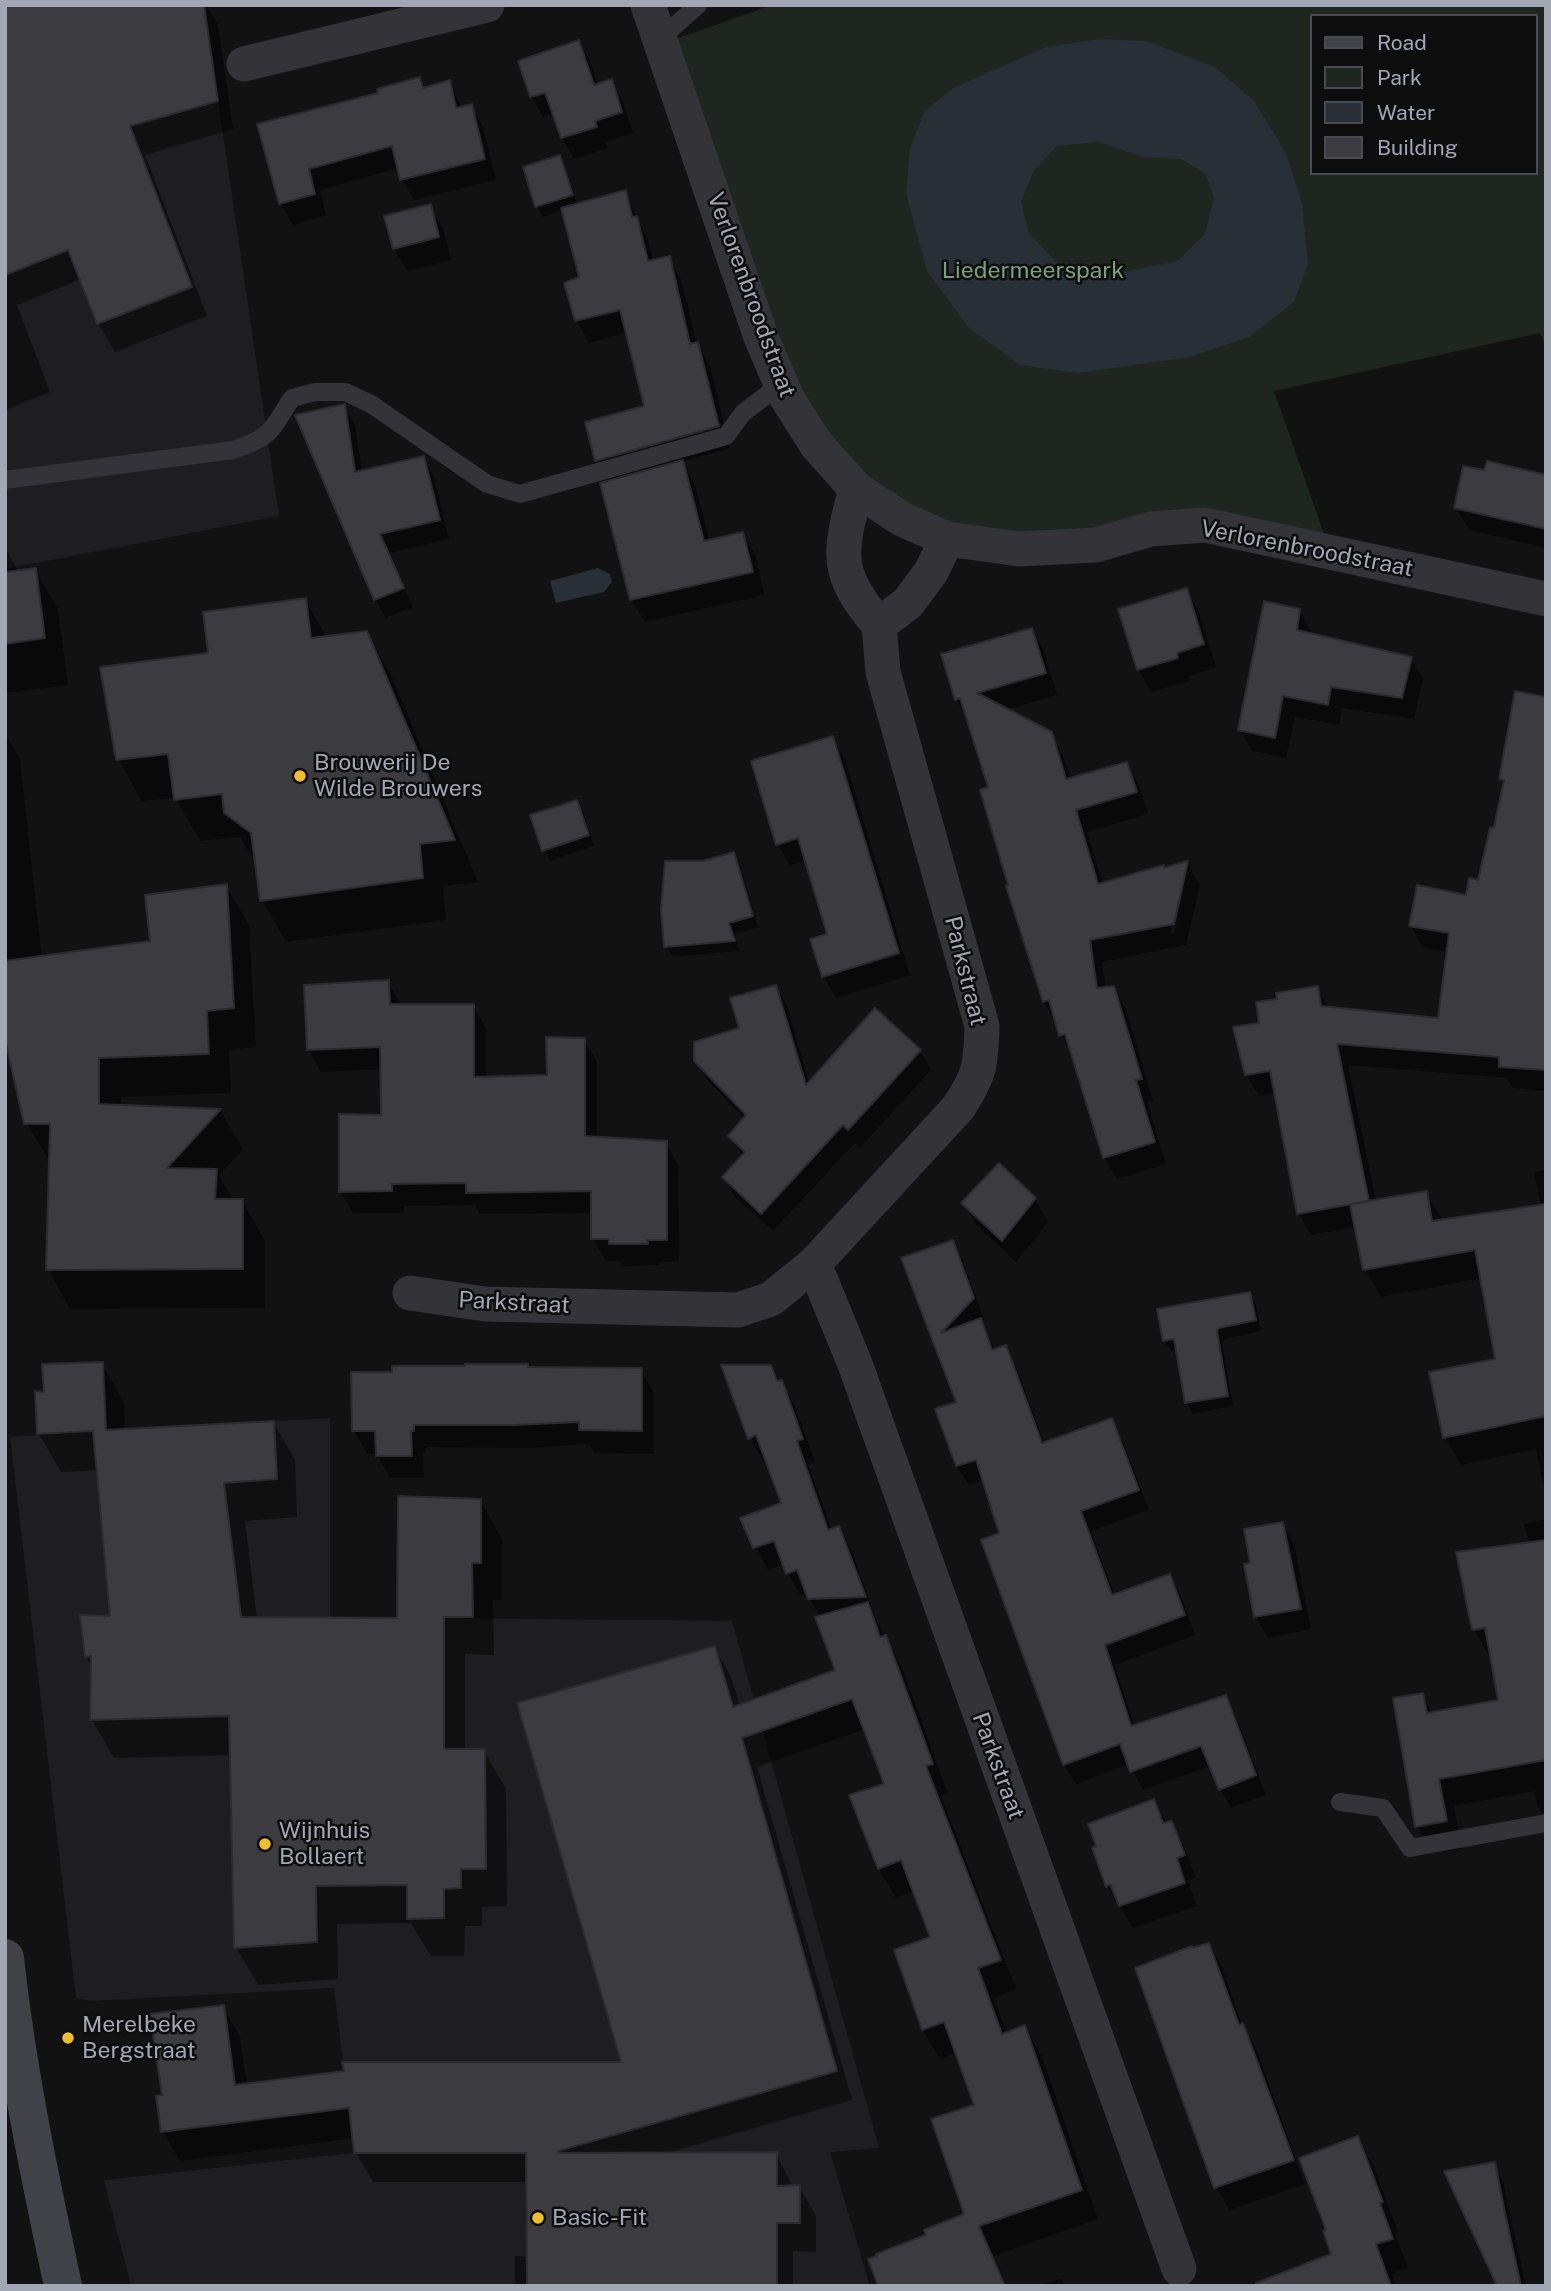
<!DOCTYPE html>
<html>
<head>
<meta charset="utf-8">
<style>
	body { margin:0 }
	#map { position:relative; width:1551px; height:2291px; overflow:hidden; background:#121213; font-family:"Public Sans",sans-serif }
	canvas { display:block }
	.frame { position:absolute; inset:0; border:7px solid #a3a7b4; pointer-events:none }
	.legend { position:absolute; left:1310px; top:14px; width:228px; height:161px; box-sizing:border-box; background:#0d0d0e; border:2px solid #494b50; margin:0; padding:9px 12px; list-style:none; font-size:21px; color:#a3a7b4 }
	.legend li { display:flex; align-items:center; gap:14px; height:35px }
	.legend b { width:35px; border:2px solid #494b50 }
</style>
</head>
<body>
<div id="map">
<canvas width="1551" height="2291"></canvas>
<div class="frame"></div>
<ul class="legend">
<li><b style="height:9px;background:#414248"></b>Road</li>
<li><b style="height:19px;background:#1e261f"></b>Park</li>
<li><b style="height:19px;background:#282f37"></b>Water</li>
<li><b style="height:19px;background:#3c3c40"></b>Building</li>
</ul>
</div>
<script>
const ctx = document.querySelector('canvas').getContext('2d');
ctx.lineJoin = 'round';
function paint(path, color) { ctx.fillStyle = color; ctx.fill(path, 'evenodd'); }
function trace(path, color, width, dash) { ctx.strokeStyle = color; ctx.lineWidth = width; ctx.lineCap = dash ? 'butt' : 'round'; ctx.setLineDash(dash || []); ctx.stroke(path); }
function drawText(font, color, halo, rows, align = 'center') {
  ctx.font = font + ' "Public Sans",sans-serif'; ctx.lineWidth = 5; ctx.setLineDash([]); ctx.textBaseline = 'middle'; ctx.strokeStyle = halo; ctx.fillStyle = color; for (const [text, x, y, turn = 0] of rows) {
    ctx.save(); ctx.translate(x, y); ctx.rotate((+turn || 0) * Math.PI / 180); ctx.textAlign = isNaN(turn) ? turn : align; if (halo) ctx.strokeText(text, 0, 0); ctx.fillText(text, 0, 0); ctx.restore();
  }
}
paint(new Path2D(`
	M5 5H204L279 516 5 569Z
	M330 1418V1617L732 1621 879 2148 830 2152 870 2286H131L104 2180 354 2153 334 1988 91 2001 76 1998 10 1437Z`), '#1e1e20');
paint(new Path2D(`
	M773 5H1546V346L1540 333 1274 391 1325 537 1092 535 951 530 861 481 796 394 670 41ZM1311 16H1535V173H1311Z`), '#1e261f');
paint(new Path2D(`
	M1099 39 1146 41 1215 67 1254 101 1286 153 1302 203 1308 264 1294 302 1249 337 1190 357 1078 373 1020 365 969 328 927 271 906 193 910 147 925 111 953 88 1046 47ZM1098 142 1143 157 1181 159 1205 173 1214 197 1205 234 1178 261 1107 275 1059 265 1029 233 1021 202 1033 172 1057 146Z
	M598 568 610 574 612 582 604 592 556 603 550 581Z`), '#282f37');
paint(new Path2D(`
	M169 5H207L218 25 233 129 145 155 207 316 115 352 98 323 81 279 17 305 50 392 5 410V224Z
	M579 42 591 62 598 86 611 81 623 102 633 133 605 142 608 148 574 159 562 138 554 114 543 117 531 96Z
	M419 79 425 90 449 83 462 108 471 106 483 127 496 180 414 200 402 179 399 168 320 190 326 215 293 225 280 203 260 125 380 94Z
	M559 158 565 168 578 206 625 193 648 240 654 262 669 258 681 280 697 344 710 366 724 423 600 458V461L725 426 730 448 682 462 695 485 710 542 743 534 756 556 764 595 645 622 631 599 609 483 596 461 646 408 627 333 589 343 577 321 566 284 582 278 563 210 543 217 537 206Z
	M430 206 443 228 451 260 407 271 394 248Z
	M344 406 355 425 362 472 424 458 434 477 449 539 389 553 413 607 386 618 375 599Z
	M1486 472 1546 477V548L1469 530 1456 508Z
	M5 548 19 572 35 570 58 609 68 685 5 693Z
	M1186 590 1199 612 1216 667 1189 676 1190 681 1151 692 1138 669Z
	M305 600 327 638 366 633 391 675 478 882 443 886 446 920 286 942 262 900 256 859 251 855 240 837 200 841 175 798 142 801 118 759 210 654Z
	M1299 610 1311 632 1310 635 1411 658 1423 679 1414 719 1342 708 1339 725 1295 717 1286 758 1252 751 1240 730Z
	M1032 630 1044 651 1057 695 1005 710 1051 733 1063 756 1071 779 1126 764 1139 785 1148 814 1087 832 1103 884 1188 864 1200 885 1186 945 1102 962 1106 989 1113 988 1126 1009 1153 1101 1147 1102 1166 1164 1117 1179 1104 1157 1073 1057 1044 1001 1010 886 991 788 969 721 956 699ZM1180 888H1184L1174 933 1170 932Z
	M1543 695 1546 696V1091L1513 1088 1507 1078 1348 1065 1376 1201 1426 1192 1442 1220 1541 1206 1534 1172 1546 1170V1501L1536 1449 1461 1465 1445 1437 1497 1360 1482 1278 1381 1297 1365 1269 1356 1227 1311 1235 1299 1213 1276 1093 1259 1096 1246 1075 1261 1024 1279 1000 1317 988 1329 1008 1439 1020 1448 952 1423 948 1411 926 1467 897 1479 882 1495 828 1505 785 1501 779Z
	M5 733 20 759 42 958 152 943 226 886 249 925 256 1047 229 1050 231 1093 121 1097V1106L220 1110 243 1149 219 1175 234 1201H242L265 1241V1308L70 1309 48 1269 51 1163 26 1123 5 1029Z
	M832 738 845 759 910 975 836 998 824 977 813 940 830 935 807 860 790 865 778 844Z
	M576 802 583 812 594 846 550 861 544 850Z
	M733 854 740 865 758 927 734 934 740 951 673 957 666 946 703 863Z
	M388 982 401 1004 473 1006 486 1028V1078L548 1077 584 1039 597 1062V1138L666 1143 678 1165 679 1261 659 1262V1265L624 1266 621 1261H606L593 1239V1213L480 1214 475 1205 404 1206V1213H353L340 1191 382 1117V1069L321 1072 309 1050Z
	M776 987 787 1005 809 1083 875 1010 920 1051 931 1070 860 1148 855 1143 773 1231 735 1197 724 1178 743 1157 730 1136 745 1119 707 1080 696 1061 741 1029Z
	M1035 1199 1048 1222 1016 1262 977 1226 963 1203Z
	M952 1242 963 1261 984 1319 981 1322 995 1350 1005 1347 1016 1367 1045 1444 1111 1420 1122 1440 1149 1510 1091 1531 1115 1596 1170 1576 1181 1596 1195 1635 1115 1665 1135 1727 1225 1697 1236 1717 1266 1795 1231 1808 1220 1789 1211 1766 1143 1790 1129 1764 1076 1784 1064 1765 984 1541 1002 1534 984 1481 969 1485 957 1466 938 1410 958 1404 904 1259Z
	M1249 1294 1256 1305 1261 1331 1225 1339 1222 1343 1233 1406 1193 1414 1187 1403 1178 1350 1171 1351 1164 1340Z
	M102 1364 124 1402 125 1431 273 1422 295 1460 297 1517 245 1521 257 1619H399L480 1500 502 1539V1600H493L494 1655 465 1654V1751H484L506 1789 507 1906 482 1907V1926H465L464 1956H431L411 1923 337 1924 338 1979 258 1985 236 1947 232 1755 114 1758 92 1720 93 1668 86 1656 112 1618 98 1470 61 1472 39 1434 46 1393Z
	M770 1367 794 1404 815 1462 808 1464 832 1530 839 1528 852 1551 876 1619 902 1667 948 1794 941 1796 1016 1989 994 1998 1007 2034 1025 2027 1042 2057 1098 2219 994 2256 1007 2286H894L928 2236 967 2215 977 2106 957 2052 940 2059 923 2030 932 1938 915 1891 896 1898 879 1869 851 1796 887 1785 866 1729 757 1767 852 2100 667 2153 776 2154 793 2187H799L816 2216V2252L793 2251V2286H515V2256L529 2257 528 2182H373L356 2153 354 2138 180 2161 163 2132 158 2098 164 2096 223 2007 240 2036 247 2085 623 2064 715 1648 731 1677 740 1706 837 1671 820 1617 807 1594 801 1596 783 1565 768 1570 742 1519 783 1504 767 1459 763 1461 750 1438Z
	M641 1370 654 1393V1454L594 1453 589 1444 528 1448 426 1447V1453H423L424 1478H390L377 1454H367L354 1431Z
	M1546 1519V1820L1537 1806 1535 1791 1454 1806 1462 1849 1433 1853 1417 1826 1422 1695 1433 1714 1500 1702 1492 1657H1490L1474 1630 1529 1544 1524 1524Z
	M1282 1524 1294 1544 1311 1629 1268 1638 1256 1617 1246 1566 1252 1564Z
	M1153 1801 1167 1824 1171 1823 1184 1846 1196 1878 1188 1881 1197 1906 1133 1928 1107 1886Z
	M1209 1945 1222 1967 1242 2025 1256 2048 1305 2184 1229 2210 1216 2187Z
	M1357 2138 1374 2167 1398 2232 1395 2233 1408 2268 1392 2274 1396 2286H1324L1333 2255 1328 2231Z
	M1494 2164 1503 2181 1526 2286H1499Z
	M1061 2278 1065 2286H1040Z`), '#0007');
const building = new Path2D(`
	M5 5H204L218 101 130 126 192 287 97 324 68 250 5 275Z
	M579 40 594 85 612 79 622 112 595 121 597 127 561 138 545 93 530 97 518 61Z
	M420 77 423 88 450 80 456 108 472 104 485 159 400 180 392 146 309 169 315 194 279 204 257 124 378 93 377 89Z
	M560 155 573 195 535 207 523 167Z
	M626 190 632 217 637 216 648 261 670 256 690 344 698 342 719 426 595 461 585 422 644 406 620 310 575 321 564 283 579 277 561 208Z
	M431 204 439 237 393 249 384 216Z
	M345 404 355 472 424 456 440 520 380 534 404 588 374 600 295 415Z
	M683 460 704 541 743 532 753 572 630 600 600 483Z
	M1487 461 1546 475V529L1454 508 1463 466 1484 470Z
	M36 568 45 638 5 644V572Z
	M1187 588 1204 644 1177 653 1178 658 1137 670 1118 609Z
	M306 598 311 638 367 631 455 840 420 844 423 878 260 901 251 833 224 813 222 794 174 800 168 754 116 760 100 667 208 653 203 612Z
	M1264 601 1300 609 1297 630 1412 657 1402 698 1331 687 1328 705 1283 696 1275 738 1238 730Z
	M1032 628 1046 673 977 693 1052 732 1066 779 1127 762 1137 792 1076 810 1098 884 1164 865V868L1188 861 1174 924 1090 940 1097 988 1114 986 1142 1079 1136 1080 1155 1142 1103 1158 1065 1034 1059 1036 1049 1000 1043 1002 1006 886 1008 885 980 790 988 787 960 698 955 700 941 654Z
	M1515 691 1546 697V1070L1499 1067V1057L1337 1044 1369 1201 1297 1214 1270 1071 1245 1075 1233 1027 1259 1023 1256 1002 1277 999 1276 993 1318 986 1321 1006 1438 1018 1449 933 1409 926 1417 885 1466 895 1469 878 1478 880 1490 828 1494 827 1504 780 1499 779Z
	M833 736 899 953 822 977 810 939 827 934 798 838 776 845 751 761Z
	M577 800 589 835 542 851 530 815Z
	M734 852 753 916 729 923 735 941 664 947 661 909 665 861H703Z
	M227 884 234 1008 207 1011 209 1054 99 1058V1104L221 1109 167 1168 217 1169 215 1199H243V1269L46 1270 50 1124H24L5 1039V961L150 941 145 895Z
	M389 980 390 1004H474V1077L547 1075 546 1037 585 1038V1136L667 1141V1240H647L648 1244H609V1239H591V1191L466 1193V1183L392 1184V1191L339 1192V1114L381 1115 380 1047 307 1050 304 985Z
	M776 985 806 1085 875 1008 921 1050 848 1130 843 1125 761 1214 722 1177 745 1152 728 1136 746 1115 694 1061V1042L739 1028 730 998Z
	M999 1163 1036 1198 1002 1241 961 1203Z
	M1427 1191 1432 1221 1546 1204V1416L1443 1438 1429 1372 1495 1359 1475 1250 1363 1270 1350 1204Z
	M953 1240 974 1298 941 1333 981 1318 992 1350 1006 1345 1042 1443 1112 1418 1139 1490 1081 1511 1112 1595 1170 1574 1185 1615 1105 1645 1131 1726 1226 1695 1256 1775 1219 1790 1201 1746 1130 1772 1120 1744 1063 1765 981 1540 999 1533 976 1460 956 1466 935 1409 956 1402 901 1258Z
	M1250 1292 1256 1320 1219 1328 1217 1331 1228 1396 1185 1403 1174 1339 1163 1341 1157 1309Z
	M103 1362 106 1430 274 1421 277 1479 224 1483 241 1617 397 1618 398 1496 481 1499V1563H472L473 1617H444V1749H485L486 1869H461V1888L444 1889V1918L407 1919V1885L316 1886 317 1942 234 1948 229 1716 90 1720 91 1656 85 1657 80 1615 110 1616 93 1431 37 1434 35 1391 44 1392 42 1364Z
	M465 1364H528V1367L642 1368V1431L579 1430V1422L514 1425H414V1431H411L412 1456H376L375 1431H352L351 1372H392V1366H465Z
	M721 1365H771L777 1381 782 1380 803 1439 797 1441 828 1530 839 1526 866 1597 808 1599 797 1570 786 1574 774 1541 753 1548 740 1518 781 1503 756 1435 748 1439Z
	M1283 1522 1301 1609 1254 1617 1244 1564 1250 1563 1244 1529Z
	M1546 1540V1760L1439 1779 1447 1821 1415 1827 1393 1698 1423 1693 1427 1713 1498 1700 1485 1628 1472 1630 1456 1552Z
	M868 1602 880 1637 886 1635 933 1764 926 1766 1001 1960 978 1968 1002 2034 1025 2025 1082 2190 979 2226 1005 2286H878L868 2259 877 2256 876 2254 926 2235 924 2230 964 2214 931 2119 974 2105 944 2022 922 2030 894 1950 930 1937 901 1860 878 1869 849 1795 884 1784 852 1699 742 1738 837 2071 558 2151V2153L777 2152V2186L800 2185V2223H777V2286H527L526 2153H354L349 2108 161 2132 156 2096 162 2095 150 2014 224 2005 235 2085 344 2071 342 2062H621L517 1703 715 1646 733 1707 835 1670 815 1617Z
	M1154 1799 1163 1823 1172 1821 1185 1855 1177 1858 1185 1883 1119 1906 1110 1884 1106 1887 1092 1848 1096 1846 1088 1824Z
	M1209 1943 1239 2025 1243 2023 1294 2160 1214 2188 1135 1968 1192 1946V1948Z
	M1358 2136 1383 2202 1380 2203 1393 2239 1376 2244 1391 2286H1256V2283L1331 2254 1323 2231 1326 2230 1299 2158Z
	M1495 2162 1505 2213 1521 2286H1497L1444 2171Z`);
paint(building, '#3c3c40');
trace(building, '#2c2c2f', 2);
trace(new Path2D(`
	M660 39 698 5
	M5 480 233 450C273 437 270 431 292 398L315 392H345L371 404 487 484 520 494 726 436 743 413 781 384
	M1340 1802 1383 1808 1410 1848 1546 1823`), '#333338', 18);
trace(new Path2D(`
	M648 5 761 337 787 398 816 444 856 489 902 519 947 539 1019 549 1096 545 1151 529 1205 525 1546 599
	M244 64 487 5
	M856 489C839 554 834 572 879 625L908 603 931 572 947 539
	M814 1264 855 1364 1179 2269
	M410 1293 485 1304 738 1310 771 1299 814 1264 958 1108C980 1075 981 1065 982 1026L883 672 879 625`), '#333338', 35);
trace(new Path2D(`
	M5 1958C17 2069 40 2178 63 2286`), '#414248', 38);
for (const [x, y, r, color] of [
	[300,776,7,"#f0be2d"],
	[265,1844,7,"#f0be2d"],
	[68,2038,7,"#f0be2d"],
	[538,2218,7,"#f0be2d"]
]) { const dot = new Path2D(); dot.arc(x, y, r, 0, 2 * Math.PI); ctx.fillStyle = color; ctx.fill(dot); trace(dot, '#0d0d0e', 2.5); }
drawText('23px', '#7a9f7f', '#0d0d0e', [
	["Liedermeerspark",1033,271]
]);
drawText('23px', '#a3a7b4', '#0d0d0e', [
	["Verlorenbroodstraat",751,295,70],
	["Verlorenbroodstraat",1307,549,11],
	["Parkstraat",965,971,76],
	["Parkstraat",514,1303,3],
	["Parkstraat",998,1766,70]
]);
drawText('23px', '#a3a7b4', '#0d0d0e', [
	["Brouwerij De",314,763],
	["Wilde Brouwers",314,789],
	["Wijnhuis",279,1831],
	["Bollaert",279,1857],
	["Merelbeke",82,2025],
	["Bergstraat",82,2051],
	["Basic-Fit",552,2218]
], 'left');
</script>
</body>
</html>
